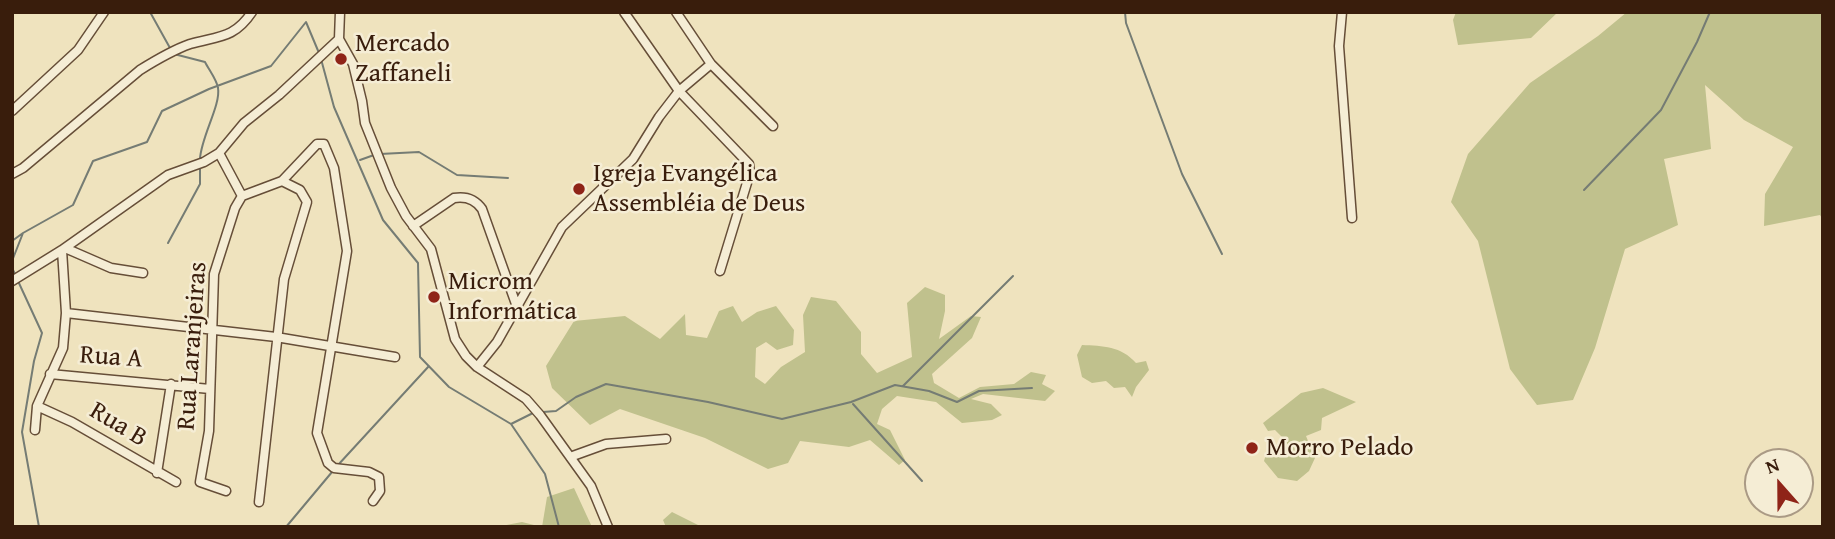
<!DOCTYPE html>
<html>
<head>
<meta charset="utf-8">
<style>
	body { margin:0 }
	#map { position:relative; width:1835px; height:539px; overflow:hidden; background:#efe3be; font-family:"Gentium Book Plus",serif }
	canvas { display:block }
	.frame { position:absolute; inset:0; border:14px solid #391d0c; pointer-events:none }
	.north { position:absolute; left:1744px; top:448px; width:70px; height:70px; box-sizing:border-box; background:#f5edd5; border:2px solid #aa9a85; border-radius:50%; rotate:339deg; font-size:19px; font-weight:700; line-height:28px; text-align:center; color:#391d0c }
	.north::after { content:''; display:block; margin:auto; width:24px; height:32px; background:#8f2418; clip-path:polygon(50% 0,100% 100%,50% 72%,0 100%) }
</style>
</head>
<body>
<div id="map">
<canvas width="1835" height="539"></canvas>
<div class="frame"></div>
<div class="north">N</div>
</div>
<script>
const ctx = document.querySelector('canvas').getContext('2d');
ctx.lineJoin = 'round';
function paint(path, color) { ctx.fillStyle = color; ctx.fill(path, 'evenodd'); }
function trace(path, color, width, dash) { ctx.strokeStyle = color; ctx.lineWidth = width; ctx.lineCap = dash ? 'butt' : 'round'; ctx.setLineDash(dash || []); ctx.stroke(path); }
function drawText(font, color, halo, rows, align = 'center') {
  ctx.font = font + ' "Gentium Book Plus",serif'; ctx.lineWidth = 5; ctx.setLineDash([]); ctx.textBaseline = 'middle'; ctx.strokeStyle = halo; ctx.fillStyle = color; for (const [text, x, y, turn = 0] of rows) {
    ctx.save(); ctx.translate(x, y); ctx.rotate((+turn || 0) * Math.PI / 180); ctx.textAlign = isNaN(turn) ? turn : align; if (halo) ctx.strokeText(text, 0, 0); ctx.fillText(text, 0, 0); ctx.restore();
  }
}
paint(new Path2D(`
	M1456 12H1558L1531 38 1458 45 1453 20Z
	M1627 12H1823V220L1820 215 1764 226 1765 194 1793 147 1744 120 1705 85 1711 149 1664 159 1678 225 1625 249 1595 348 1573 400 1537 405 1510 369 1478 241 1451 202 1468 154 1530 83 1598 36Z
	M925 287 945 295V311L939 339 971 316 981 317 972 338 932 374 934 383 959 398 980 387 1014 384 1031 372 1046 375 1042 384 1055 391 1045 401 983 394 971 399 991 404 1002 415 992 420 962 423 936 402 897 396 882 409 877 424 890 430 905 460 899 465 870 440 849 447 800 441 788 463 768 469 705 438 620 409 590 425 552 388 546 366 574 321 625 316 660 339 685 314 686 335 707 338 719 311 733 306 742 322 757 312 776 306 794 330 793 345 777 350 766 342 756 348 755 377 765 384 781 367 805 352 803 315 811 297 836 301 861 332V354L877 373 912 357 907 303Z
	M1082 345C1103 346 1121 346 1136 363L1146 361 1149 370 1136 387 1132 397 1125 387 1114 388 1106 381 1092 383 1082 377 1077 355Z
	M1323 388 1356 402 1322 418 1321 430 1306 436 1315 458 1309 471 1297 481 1278 478 1264 461 1267 451 1285 449 1287 442 1275 430 1268 431 1263 423 1301 393Z
	M574 488 592 527H496L522 522 542 527 547 497Z
	M672 512 702 527H666L663 520Z`), '#c0c18d');
trace(new Path2D(`
	M150 12 170 48
	M1125 12 1126 23 1182 174 1222 254
	M174 54 205 62C209 70 217 80 218 88 221 105 201 137 200 159
	M321 59 334 107 383 220 418 263 420 357 449 387 511 424 545 474 559 527
	M380 154 419 152 457 175 508 178
	M360 160 374 155
	M1584 190 1661 110 1697 42 1710 12
	M12 241 23 233 73 205 93 161 147 142 162 111 209 89 271 66 306 22 319 53
	M168 243 200 184V168
	M12 261 23 233
	M12 268 16 276
	M18 281 42 333 34 361 22 432 39 527
	M903 386 1013 276
	M853 404 922 481
	M543 412 556 411 576 397 606 384 708 402 782 419 851 402 895 385 929 391 957 402 979 391 1032 388
	M511 424 533 413
	M338 465 429 366
	M286 527 332 472`), '#757c74', 2);
const street = new Path2D(`
	M340 12 339 39 353 64 362 101 365 123 391 188 406 216 431 249 455 339 466 356 477 367 526 399 540 415 591 486 608 527
	M624 12 679 91 749 164 750 173 720 271
	M676 12 711 64 773 126
	M1342 12 1339 46 1352 218
	M12 111 78 50 104 12
	M219 153 242 196 235 208 214 274 209 431 200 482 226 491
	M12 174 23 168 140 70C156 60 173 50 190 44 218 36 234 39 252 12
	M242 196 282 181 317 144H324L334 168 347 251 317 433 328 463 334 468 369 472 379 477 380 491 373 501
	M413 226 454 198C466 196 475 199 482 209L517 307
	M65 248 111 268 143 273
	M12 281 62 250
	M66 313 276 337 395 357
	M477 367 497 342 562 227 633 159 659 117 679 91 711 64
	M50 374 210 389
	M37 406 72 422 176 482
	M35 430 37 406 63 348 66 313 62 250 168 175 204 162 219 153 244 123 279 95 339 39
	M570 457 606 444 666 439
	M157 473 171 384
	M259 502 284 279 307 202 300 190 282 181`);
trace(street, '#664e38', 11);
trace(street, '#f5edd5', 8);
for (const [x, y, r, color] of [
	[341,59,7,"#8f2418"],
	[579,189,7,"#8f2418"],
	[434,297,7,"#8f2418"],
	[1252,448,7,"#8f2418"]
]) { const dot = new Path2D(); dot.arc(x, y, r, 0, 2 * Math.PI); ctx.fillStyle = color; ctx.fill(dot); trace(dot, '#f5edd5', 2.5); }
drawText('26px', '#391d0c', '#f5edd5', [
	["Mercado",355,44],
	["Zaffaneli",355,74],
	["Igreja Evangélica",593,174],
	["Assembléia de Deus",593,204],
	["Microm",448,282],
	["Informática",448,312],
	["Morro Pelado",1266,448]
], 'left');
drawText('26px', '#391d0c', '#f5edd5', [
	["Rua Laranjeiras",193,346,-86],
	["Rua A",111,358,4],
	["Rua B",118,425,31]
]);
</script>
</body>
</html>
